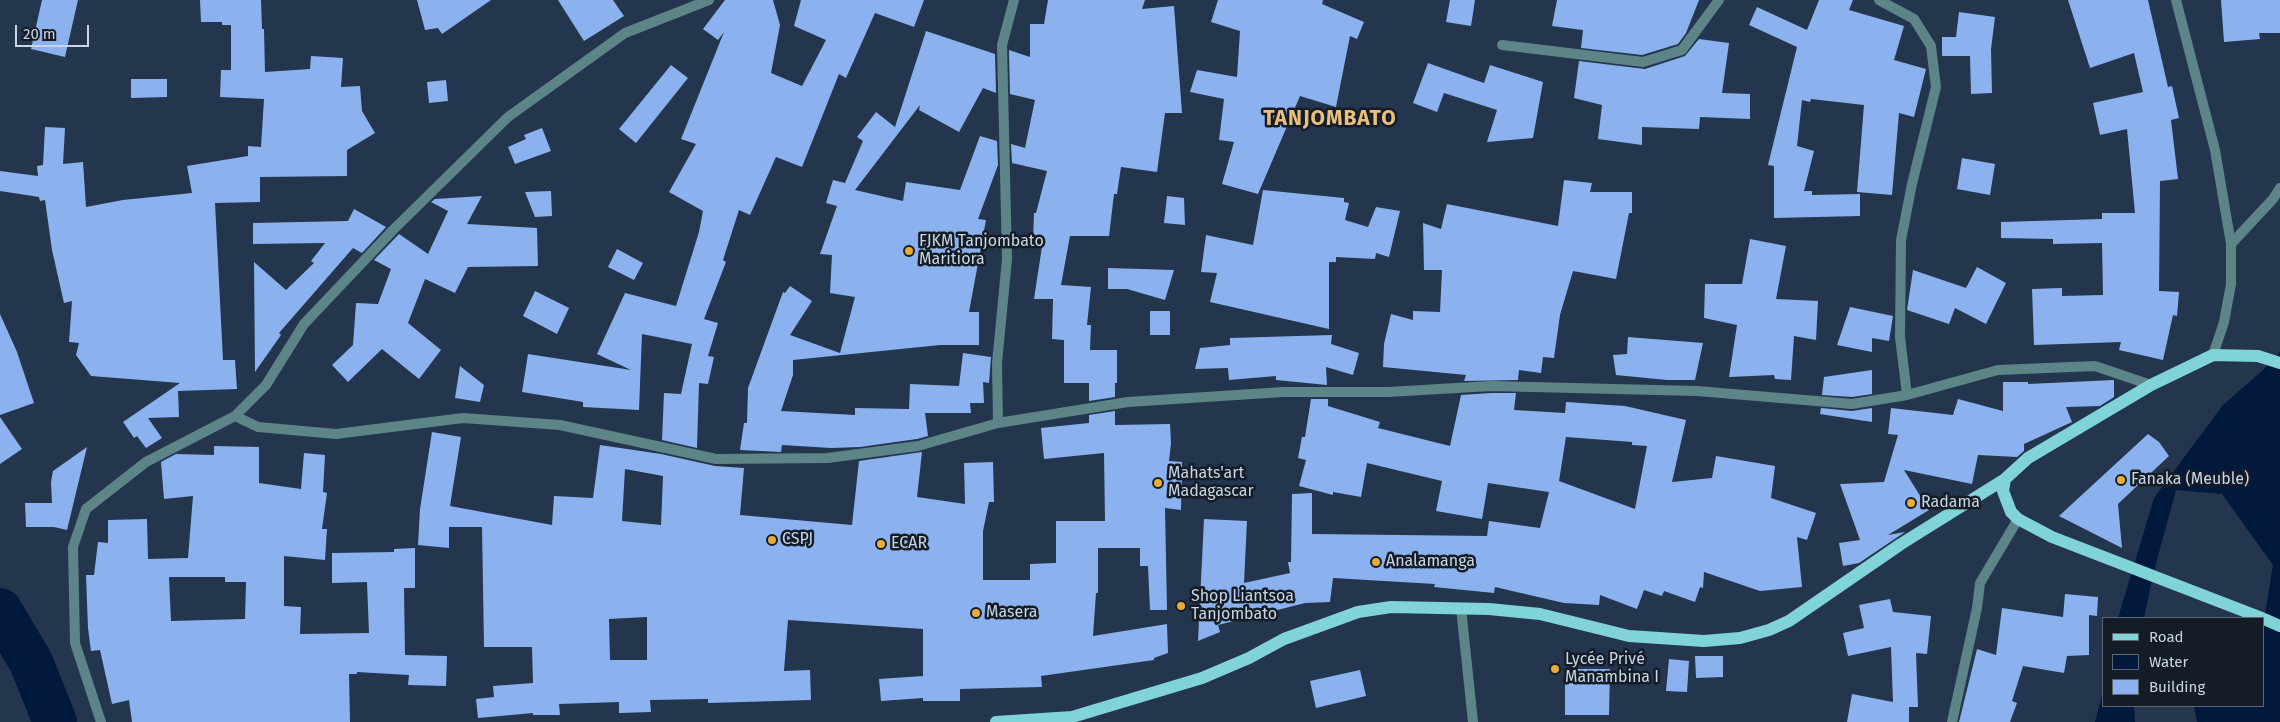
<!DOCTYPE html>
<html>
<head>
<meta charset="utf-8">
<style>
	body { margin:0 }
	#map { position:relative; width:2280px; height:722px; overflow:hidden; background:#24354e; font-family:"Fira Sans",sans-serif }
	canvas { display:block }
	.legend { position:absolute; left:2102px; top:617px; width:162px; height:90px; box-sizing:border-box; background:#141c27; border:1px solid #5d6673; margin:0; padding:6px 9px; list-style:none; font-size:15px; color:#cbd5e5 }
	.legend li { display:flex; align-items:center; gap:10px; height:25px }
	.legend b { width:25px; border:1px solid #5d6673 }
	.scale { position:absolute; left:15px; top:25px; width:74px; height:22px; box-sizing:border-box; border:2px solid #cbd5e5; border-top:0; padding-left:6px; font-size:15px; line-height:18px; white-space:nowrap; color:#cbd5e5; -webkit-text-stroke:4px #141c27; paint-order:stroke }
</style>
</head>
<body>
<div id="map">
<canvas width="2280" height="722"></canvas>
<ul class="legend">
<li><b style="height:6px;background:#80d4d7"></b>Road</li>
<li><b style="height:14px;background:#02193e"></b>Water</li>
<li><b style="height:14px;background:#8bb2ee"></b>Building</li>
</ul>
<div class="scale">20 m</div>
</div>
<script>
const ctx = document.querySelector('canvas').getContext('2d');
ctx.lineJoin = 'round';
function paint(path, color) { ctx.fillStyle = color; ctx.fill(path, 'evenodd'); }
function trace(path, color, width, dash) { ctx.strokeStyle = color; ctx.lineWidth = width; ctx.lineCap = dash ? 'butt' : 'round'; ctx.setLineDash(dash || []); ctx.stroke(path); }
function drawText(font, color, halo, rows, align = 'center') {
  ctx.font = font + ' "Fira Sans",sans-serif'; ctx.lineWidth = 5; ctx.setLineDash([]); ctx.textBaseline = 'middle'; ctx.strokeStyle = halo; ctx.fillStyle = color; for (const [text, x, y, turn = 0] of rows) {
    ctx.save(); ctx.translate(x, y); ctx.rotate((+turn || 0) * Math.PI / 180); ctx.textAlign = isNaN(turn) ? turn : align; if (halo) ctx.strokeText(text, 0, 0); ctx.fillText(text, 0, 0); ctx.restore();
  }
}
paint(new Path2D(`
	M2280 352V722H2197L2194 706H2264V620L2273 565 2222 494 2176 490 2154 571 2144 618H2118L2154 498 2223 405 2262 371Z
	M2104 687V706H2134L2135 722H2095Z`), '#02193e');
trace(new Path2D(`
	M0 610 31 662 55 722`), '#02193e', 44);
paint(new Path2D(`
	M42 0H78L65 57 31 49Z
	M200 0H261L262 29H264L265 72 310 69 311 56 343 58 341 87 360 86 362 111 375 133 347 150V176L260 177V202L215 203 223 360H235L237 389 178 391 179 417 148 418 162 438 146 448 137 436 134 438 123 422 180 383 91 376 76 355 79 343 69 342 72 301 64 303 52 250 45 200 40 201 39 197 0 191V171L38 176 37 166 43 165 45 127 65 128 63 164 83 162 86 207 123 200 192 193 187 166 248 156V146L261 147 264 99 220 97 221 70H231V25H222V22H201Z
	M417 0H491L442 34 438 28 425 30Z
	M558 0H613L624 16 584 41Z
	M725 0H773L780 25 771 73 802 86 826 40 794 26 801 0H924L914 27 875 13 846 78 839 74 802 167 776 157 750 215 739 210 723 260 726 262 704 319 718 323 708 356 714 357 708 384 699 383 697 448 662 440 664 393 681 394 692 344 642 334 639 410 583 407V402L522 392 528 354 631 370 597 354 625 293 676 306 699 232 703 211 669 192 696 144 681 139 724 32 718 40 703 29Z
	M1048 0H1145L1142 9 1174 6 1182 113H1165L1157 172 1121 167 1117 194H1114L1109 236H1070L1061 285 1091 287 1087 325H1091L1090 350H1117V383H1115V397L1089 401V383H1064V340L1052 339 1053 299H1034L1043 240H1033L1034 213H1036L1047 171 1012 163 1011 144 1025 148 1035 100 1010 94 1009 50 1030 57V24H1044Z
	M1218 0H1323L1322 4 1364 22 1357 39 1350 36 1336 107 1300 96 1258 194 1222 184 1234 142 1219 140 1224 99 1190 92 1197 70 1237 77 1240 31 1211 22Z
	M1450 0H1475L1471 26 1446 22Z
	M1557 0H1699L1686 33 1678 44 1642 55 1581 48 1583 30 1552 26Z
	M1819 0H1853L1849 10 1904 26 1894 60 1926 69 1914 117 1899 113 1892 195 1857 192 1864 105 1811 99 1810 102 1802 100 1797 146 1814 151 1804 191H1812V195L1860 194V216L1774 218V166L1768 165 1797 47 1749 25 1757 7 1807 30Z
	M2068 0H2148L2168 87 2172 86 2179 118 2171 120 2178 179 2160 181 2159 291 2179 292 2177 316 2173 315 2163 360 2119 350 2121 342 2034 345 2032 289 2062 288V296L2103 295 2102 243 2053 244V239L2001 238V222L2102 219V213H2135L2127 129 2100 135 2093 103 2143 92 2134 53 2090 68Z
	M2221 0H2280V33H2259L2260 39 2224 42Z
	M1959 12 1995 17 1991 49 1992 93 1971 94 1970 56H1942V37H1956Z
	M926 31 995 54 996 93 983 88 959 132 919 110 920 105 855 190 903 201 906 182 960 190 980 136 997 141 998 165 978 219 986 220 969 312H979V345H940L793 360V375L781 411 855 415V408L909 409 910 384 959 386 963 353 991 357 989 383 983 382 984 403H970L971 413H925L928 436 917 439 860 447 831 448 782 445 781 452 740 450 744 423H747L748 388 783 292 785 293 790 286 812 301 790 335 840 353 855 297 830 293 832 255 820 254 837 206 826 203 833 180 845 183 863 141 857 137 876 112 895 127Z
	M1699 39 1729 43 1722 93 1750 94V119L1700 117 1699 129 1642 127V145L1598 139 1602 105 1574 98 1579 61 1645 69 1685 56Z
	M1428 63 1484 83 1490 65 1543 82 1533 138 1487 142 1497 110 1444 93 1437 112 1413 103Z
	M671 65 688 78 636 143 619 129Z
	M131 79H167V97L131 98Z
	M446 80 448 101 429 103 427 82Z
	M542 128 551 151 515 164 508 147 526 139 524 135Z
	M1962 158 1995 164 1990 195 1957 189Z
	M1564 180 1592 183 1590 192H1632V213H1629L1616 279 1573 271 1560 315 1554 358 1543 357 1541 373 1519 370 1518 380 1464 381 1466 375 1383 367 1384 344 1391 314 1413 320V311L1440 312 1442 270H1424L1423 223 1441 229 1447 204 1558 226Z
	M1263 190 1344 198V202L1349 203 1345 220 1368 227 1376 207 1400 211 1389 257 1376 253 1375 259 1336 257V262H1329V329L1210 302 1217 273 1201 272 1206 235 1253 245Z
	M551 191 552 216 535 217 525 192Z
	M482 196 467 224 537 228 538 266 468 267 455 293 425 279 408 323 441 350 419 379 382 349 348 382 332 365 353 345 356 303 378 304 391 269 374 260 399 234 428 254 448 211 431 202 435 199Z
	M1167 196 1184 198 1185 225 1164 223Z
	M354 209 386 227 362 253 353 248 279 333 281 335 255 372 254 262 286 290 314 263 311 261 325 243 253 244V223L348 221Z
	M1750 239 1786 246 1776 299 1818 301 1816 340 1794 336 1791 380 1775 379 1774 375 1729 377 1737 325 1704 318 1705 284H1742Z
	M617 249 643 263 634 280 608 267Z
	M1977 267 2006 283 1986 324 1955 308 1949 324 1907 310 1913 270 1966 288Z
	M1108 268 1174 270 1165 300 1127 289H1108Z
	M535 291 569 308 557 334 523 316Z
	M1850 307 1893 316 1889 341 1872 338V352L1837 345Z
	M1150 311H1170V335H1150Z
	M0 314 17 352 34 403 0 415Z
	M1332 335 1331 344 1359 353 1353 375 1326 367 1327 385 1276 380V376L1229 380 1228 368 1195 369 1200 348 1230 345V338Z
	M1628 337 1703 343 1695 380H1667L1616 375 1613 355 1627 354Z
	M460 366 484 385 480 402 455 398Z
	M1872 370V394L1852 397 1822 395 1824 377Z
	M2114 380V397L2100 406 2066 407 2072 422 2024 444V451L2017 457 1978 455 1972 484 1904 470 1929 510 1888 535 1905 532 1859 563 1843 566 1839 543 1860 540 1840 484 1884 482 1898 435 1888 434 1891 408 1953 415 1958 399 2003 411V382H2028V384Z
	M1491 393H1516L1514 410 1565 413 1566 402 1625 406 1686 420 1672 482 1712 478 1716 456 1775 466 1771 498 1816 513 1807 540 1797 537 1802 587 1760 591 1704 572 1703 588 1700 587 1695 602 1664 591 1662 596 1644 590 1637 609 1600 595 1599 605 1564 603 1495 587 1494 593 1434 587 1435 584 1333 578 1330 602 1305 603 1218 625 1220 632 1198 641 1204 519 1247 521 1244 583 1290 573 1288 562H1291L1292 494 1312 493V534L1487 536 1489 521 1540 528 1549 492 1488 483 1482 519 1436 511 1442 481 1367 463 1361 497 1333 492V495L1299 486 1306 460 1298 458 1302 437H1305L1311 399H1328V406L1380 422 1378 428 1450 446 1461 395ZM1566 437 1632 442V445L1647 446 1635 509 1559 481Z
	M1821 408 1852 411 1872 408V422L1820 414Z
	M1115 411V425L1170 424 1171 443 1169 461 1182 462 1181 510 1165 508 1167 610H1150L1148 566H1140V548H1098V593H1096L1093 636 1167 624 1168 653 1154 658V660L1041 676 1042 687 960 689V701H923V698L881 701 879 679 923 676V629L788 620 784 671 810 670 811 700 708 703V699L650 700 651 712 619 713V702L559 704 560 715H533V713L478 718 476 699 494 697 493 686 533 683 532 647H484L482 527H449V548L418 545 420 509 432 432 461 437 450 506 552 525 554 496 593 498 600 445 661 454 715 466 744 468 740 515 852 525 859 461 922 452 917 497 965 504 964 463 993 462 994 502H989L983 531V580H1030V564L1056 563V521H1105L1104 453 1044 459 1041 428 1089 423V415ZM625 469 663 476 661 525 622 521ZM647 617V660H610L609 619Z
	M0 417 22 449 0 464Z
	M2148 434 2159 442 2169 456 2118 504 2122 548 2059 516Z
	M214 446 259 447V483L301 489 304 453 325 455 323 492 327 493 322 529H327L325 560 284 556V606L301 607 300 634 369 633 367 582 332 583V553L394 552V549L415 548V588H404L405 655 447 656 446 686 408 685 409 675 357 672V674H349L350 722H132L129 700 112 704 100 650 91 651 88 628 86 575H94L98 542 108 543V520L147 519 148 559 188 558 193 496 164 499 161 462 176 454 214 455ZM169 577H225V582H246L245 619 171 621Z
	M87 447 67 530 54 527H26L25 503H52L51 482 53 471Z
	M2065 594 2098 597 2097 616 2089 615V655L2067 656 2064 673 2023 666 2012 701 2017 703 2010 722H1959L1977 649 1996 655 2002 608 2063 617Z
	M1890 599 1893 612 1931 616 1927 654 1916 653 1918 707H1909V722H1847L1852 694 1893 702 1891 647 1848 656 1843 633 1864 628 1859 605Z
	M1695 656H1723V677L1696 678Z
	M1669 659 1689 661 1687 692 1666 691Z
	M1565 669H1610L1609 715H1565Z
	M1360 670 1366 696 1316 708 1310 681Z`), '#8bb2ee');
trace(new Path2D(`
	M1461 608 1473 722`), '#5d8486', 10);
trace(new Path2D(`
	M1879 0 1914 19 1931 46 1936 87 1912 184 1901 240 1900 337 1907 395
	M1502 45 1643 62 1682 50 1719 0
	M2231 244 2273 199 2280 188
	M235 416 266 385 304 324 393 230 508 117 625 33 709 0
	M998 423 997 363 1007 259 1002 45 1014 0
	M101 722 75 643 73 547 86 509 146 462 235 416 258 427 336 434 463 418 560 425 716 459 828 458 918 446 998 423 1128 402 1283 392H1388L1491 386 1697 391 1852 404 1907 395 1998 370 2095 366 2151 385
	M1952 722 1977 608 1980 583 2018 519`), '#5d8486', 10);
trace(new Path2D(`
	M2176 0 2215 150 2231 244V284L2224 322 2213 355`), '#5d8486', 10);
trace(new Path2D(`
	M2005 479 2003 491 2011 512 2018 519 2052 537 2262 618
	M2264 619 2280 626
	M996 722 1072 717 1202 678 1249 658 1284 639 1358 612 1391 607 1489 609 1540 614 1629 636 1704 641 1740 638 1769 630 1789 621 1901 544 2005 479 2028 458 2151 385 2213 355 2258 356 2280 363`), '#80d4d7', 12);
for (const [x, y, r, color] of [
	[909,251,5,"#e9ab38"],
	[2121,480,5,"#e9ab38"],
	[1158,483,5,"#e9ab38"],
	[1911,503,5,"#e9ab38"],
	[772,540,5,"#e9ab38"],
	[881,544,5,"#e9ab38"],
	[1376,562,5,"#e9ab38"],
	[1181,606,5,"#e9ab38"],
	[976,613,5,"#e9ab38"],
	[1555,669,5,"#e9ab38"]
]) { const dot = new Path2D(); dot.arc(x, y, r, 0, 2 * Math.PI); ctx.fillStyle = color; ctx.fill(dot); trace(dot, '#141c27', 2); }
drawText('16px', '#cbd5e5', '#141c27', [
	["FJKM Tanjombato",919,242],
	["Maritiora",919,260],
	["Mahats'art",1168,474],
	["Madagascar",1168,492],
	["Fanaka (Meuble)",2131,480],
	["Radama",1921,503],
	["CSPJ",782,540],
	["ECAR",891,544],
	["Analamanga",1386,562],
	["Shop Liantsoa",1191,597],
	["Tanjombato",1191,615],
	["Masera",986,613],
	["Lycée Privé",1565,660],
	["Manambina I",1565,678]
], 'left');
ctx.letterSpacing = '1px';
drawText('bold 21px', '#eabf7a', '#141c27', [
	["TANJOMBATO",1330,119]
]);
ctx.letterSpacing = '0px';
</script>
</body>
</html>
